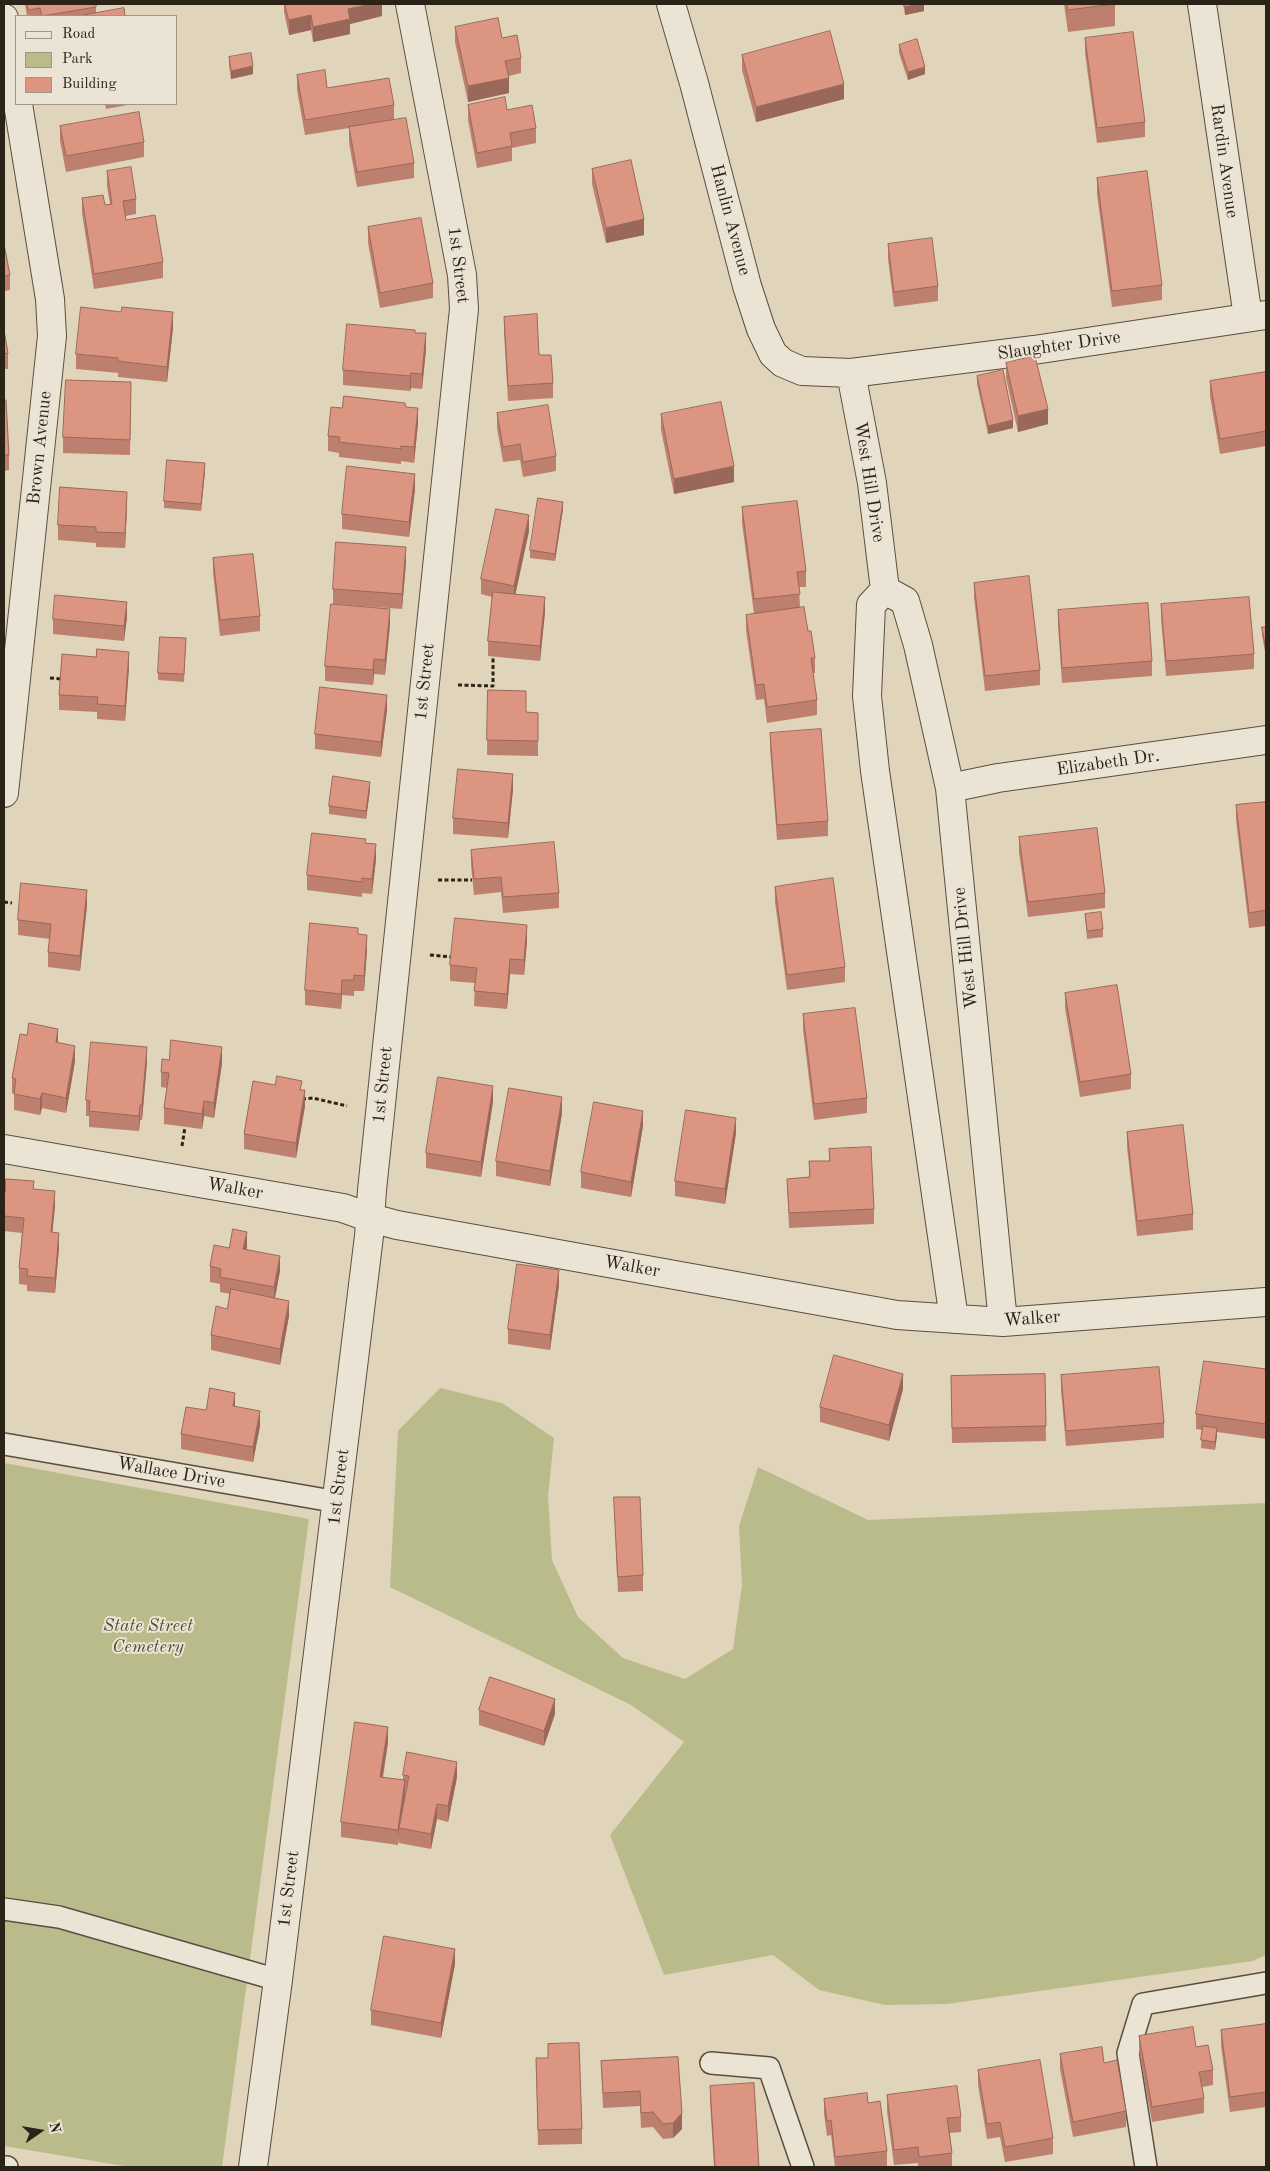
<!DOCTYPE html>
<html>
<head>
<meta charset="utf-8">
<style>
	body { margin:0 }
	#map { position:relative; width:1270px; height:2171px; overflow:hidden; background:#e0d4bb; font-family:"Old Standard TT",serif }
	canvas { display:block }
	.frame { position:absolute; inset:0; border:5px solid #2c2318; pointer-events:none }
	.legend { position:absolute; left:15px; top:15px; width:162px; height:90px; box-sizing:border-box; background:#ebe3d3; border:1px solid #9f9688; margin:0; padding:6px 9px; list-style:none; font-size:15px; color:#2c2318 }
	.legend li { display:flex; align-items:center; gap:10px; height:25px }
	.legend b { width:25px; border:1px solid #9f9688 }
	.north { position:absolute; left:15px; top:2106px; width:50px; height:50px; -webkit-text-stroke:4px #ebe3d3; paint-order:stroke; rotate:77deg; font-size:14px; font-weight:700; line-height:20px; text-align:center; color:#2c2318 }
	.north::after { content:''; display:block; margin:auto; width:18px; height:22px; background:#2c2318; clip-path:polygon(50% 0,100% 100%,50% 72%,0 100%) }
</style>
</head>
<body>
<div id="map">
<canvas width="1270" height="2171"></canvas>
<div class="frame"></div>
<ul class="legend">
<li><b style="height:6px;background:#ebe3d3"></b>Road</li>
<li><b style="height:14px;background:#babb8b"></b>Park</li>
<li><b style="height:14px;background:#dc9581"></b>Building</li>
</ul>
<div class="north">N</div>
</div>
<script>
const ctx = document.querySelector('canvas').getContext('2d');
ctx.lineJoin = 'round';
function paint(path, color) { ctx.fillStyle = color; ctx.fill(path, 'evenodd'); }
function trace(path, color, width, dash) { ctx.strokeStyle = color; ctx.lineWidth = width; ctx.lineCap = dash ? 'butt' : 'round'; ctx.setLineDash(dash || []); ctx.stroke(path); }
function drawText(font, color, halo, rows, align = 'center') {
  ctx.font = font + ' "Old Standard TT",serif'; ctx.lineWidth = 4; ctx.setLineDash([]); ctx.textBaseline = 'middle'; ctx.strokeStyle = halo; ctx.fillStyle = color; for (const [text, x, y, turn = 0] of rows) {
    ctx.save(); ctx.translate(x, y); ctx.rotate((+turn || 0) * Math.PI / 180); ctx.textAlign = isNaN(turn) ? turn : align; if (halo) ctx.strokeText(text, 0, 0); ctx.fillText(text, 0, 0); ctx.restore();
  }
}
paint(new Path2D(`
	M440 1388 502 1403 554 1438 548 1496 552 1560 578 1617 623 1658 685 1679 733 1649 742 1585 739 1526 758 1467 868 1520 1266 1503V1955L1253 1961 947 2004 885 2005 819 1990 773 1955 664 1975 610 1835 684 1742 631 1705 390 1587 398 1431Z
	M4 1463 309 1519 222 2167H130L4 2146Z`), '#babb8b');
const lane = new Path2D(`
	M4 1444 338 1502
	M4 1909 59 1917 278 1980
	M711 2063 769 2068 803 2167
	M4 2167H7
	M1146 2167 1128 2053 1143 2004 1266 1983`);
const street = new Path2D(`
	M671 4 694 83 747 286 761 329 773 354 783 363 802 371 851 373 1034 350 1266 315
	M1202 4 1248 317
	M4 18 16 95
	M851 373 872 483 885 590
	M885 590 905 601 918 645 950 788 1003 1322
	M885 590 871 605 867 696 875 771 954 1319
	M950 788 998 778 1266 740
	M4 793 52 336 50 299 18 104
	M4 1149 343 1208 371 1218 397 1225 897 1315 1003 1322 1266 1302
	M253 2167 278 1980 369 1236 372 1190 464 309 462 275 410 4`);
trace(lane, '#594f41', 24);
trace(street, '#594f41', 30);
trace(new Path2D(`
	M50 678 61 679
	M458 685 493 686V657
	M438 880H472
	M4 902 12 903
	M430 955 452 957
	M302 1099 313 1098 347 1106
	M182 1146 185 1127`), '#2c2318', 3, [4, 2.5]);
trace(lane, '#ebe3d3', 21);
trace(street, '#ebe3d3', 28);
paint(new Path2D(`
	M25 4H96V13L125 16H27Z
	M284 4H382V16L350 24V34L313 42 311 30 289 35 284 12Z
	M903 4H924V11L905 15Z
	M1064 4H1115V26L1068 32Z
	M455 27 502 38 521 58V73L509 76V93L468 102 455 42Z
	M1085 38 1145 122V137L1097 143 1085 53Z
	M899 45 925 74 908 80 899 53Z
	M742 55 844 99 756 122 742 70Z
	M229 57 253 74 231 79 229 65Z
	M297 75 327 88 394 105V120L414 163V178L357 187 349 143V128L305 135 297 90Z
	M105 104H133L106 109Z
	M468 105 507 110 536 128V143L512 148V161L477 168 468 120Z
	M60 126 144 142V157L66 172 60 141Z
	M592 169 644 235 606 243 592 184Z
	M107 171 136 199V214L126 216V220L163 262V278L94 289 82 213V198L105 205 110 204 107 186Z
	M1097 178 1162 285V300L1112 307 1097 194Z
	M368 227 433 283V298L380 308 368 243Z
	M888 244 938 286V301L894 307 888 259Z
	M4 245 10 275V290L4 291Z
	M121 312 173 328 167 382 118 377V373L76 369V354Z
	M504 317 553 383V398L508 401 504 332Z
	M4 330 8 353V369H4Z
	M415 333 426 349 422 389 411 388 410 391 343 385V370Z
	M1006 363 1048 424 1018 432 1006 378Z
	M1266 372V446L1220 454 1210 396V381Z
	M977 376 1013 428 988 434 977 384Z
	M131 397 130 455 63 453V437Z
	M4 400 9 455V470L4 471Z
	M406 407 418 423 414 463 401 461V464L339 457V453L328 451V436L342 408Z
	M497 413 556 456V471L523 477 520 460 503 462 497 428Z
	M661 414 734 482 674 494 661 430Z
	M205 471 201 511 164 508V501Z
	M415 489 409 537 342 529V514Z
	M127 507 125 548 96 547V543L58 540V525Z
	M742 507 806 571V587H799L800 607 808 631 815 658V673H813L817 700V715L767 723 764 699 756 700 746 630V615L754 614 742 523Z
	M563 509 555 561 530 558V550Z
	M529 531 515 594 545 612 540 661 488 656V641L492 597 481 594V579Z
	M213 558 260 616V631L220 636 213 573Z
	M406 562 402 609 333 604V589Z
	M974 583 1040 670V685L985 691 974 598Z
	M1161 604 1254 654V669L1166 676 1161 619Z
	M1058 610 1152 661V676L1062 683 1058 626Z
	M127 617 124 641 53 634V619Z
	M390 624 385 675 374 674 373 685 325 681V666Z
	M1262 627H1266V657L1262 635Z
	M186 638 184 682 158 680V673Z
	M129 667 125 721 97 719V712L59 710V695Z
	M488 690 526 712 538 713V756L487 755Z
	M387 710 381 757 315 749V734Z
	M770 733 828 821V836L777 840 770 748Z
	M513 789 508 838 453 834V818Z
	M370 790 366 819 329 814V806Z
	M1266 802V926L1249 928 1236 820V805Z
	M1019 837 1105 893V908L1028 917 1019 852Z
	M366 843 376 859 372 894 362 893V897L307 890V875Z
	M471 850 559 893V908L503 913 501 892 474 895 471 865Z
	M775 887 845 967V982L787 990 775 902Z
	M87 905 80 971 48 967V952L50 939 18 935V920Z
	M1085 914 1103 929V937L1087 939Z
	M358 934 367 950 364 991H354V996L342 995 341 1009 305 1005V990Z
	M527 941 524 975 510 974 507 1009 474 1006 475 983 450 981V965Z
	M1065 993 1131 1074V1089L1080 1097 1065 1008Z
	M803 1014 867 1098V1113L814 1120 803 1030Z
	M58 1042 75 1061 66 1113 42 1108 40 1115 14 1110V1094L12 1093V1078Z
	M169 1060 222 1063 214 1118 204 1116 202 1129 164 1124V1108L167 1088 161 1087V1072Z
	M147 1062 142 1120H140L139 1131 89 1127V1116H86V1100Z
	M493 1102 481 1177 426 1168V1153Z
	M305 1106 296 1158 244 1149V1134Z
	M562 1113 550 1186 496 1176V1161Z
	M643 1126 631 1197 581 1188V1172Z
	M1127 1132 1193 1214V1230L1137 1236 1127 1147Z
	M736 1133 725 1204 675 1196V1181Z
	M829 1149 874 1209V1224L789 1228 787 1179 809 1177V1161H829Z
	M34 1189 55 1206 52 1232 59 1248 55 1293 27 1291V1285L19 1284V1268L22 1233 4 1231V1192Z
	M247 1247 246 1250 280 1271 275 1298 289 1316 280 1365 211 1350V1335L227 1309 230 1294 220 1292V1284L210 1282V1266L229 1248Z
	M559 1285 550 1350 508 1344V1329Z
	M1266 1369V1439L1217 1432 1215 1450 1201 1448 1202 1430 1196 1429V1414Z
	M1045 1374 1046 1441 952 1443 951 1376Z
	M1061 1375 1164 1423V1438L1066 1446 1061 1390Z
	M903 1389 889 1441 820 1422V1407Z
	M235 1406 260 1426 253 1462 181 1449V1434L206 1410Z
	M614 1497 643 1575V1591L618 1592Z
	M479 1710 555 1714 544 1746 479 1725Z
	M388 1742 383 1778 403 1780V1775L457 1777 448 1822 437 1819 431 1849 399 1843V1835L398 1845 341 1837V1822ZM405 1791H406L403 1809 405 1796Z
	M455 1964 441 2038 371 2025V2010Z
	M1266 2024V2107L1230 2112 1221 2046V2030Z
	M1139 2036 1196 2047 1213 2070V2085L1202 2087 1204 2098V2113L1152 2122 1139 2051Z
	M1060 2054 1104 2063 1126 2111V2127L1073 2137 1060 2069Z
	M678 2057 682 2129 673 2138 663 2139 653 2127 641 2128 640 2106 603 2108 601 2061Z
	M536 2058 582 2129V2144L538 2145Z
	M978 2070 1053 2138V2154L1005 2162 1000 2137 987 2139 978 2085Z
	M710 2086 759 2167H714L710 2101Z
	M887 2095 961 2117V2132L950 2133 952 2153V2167H918V2163L894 2165 887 2111Z
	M824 2099 887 2151V2166L878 2167H835L831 2135 827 2136 824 2114Z`), '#bd806f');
paint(new Path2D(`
	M372 4H382V16L350 24V34L313 42V27L348 9Z
	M919 4H924V11L905 15V7Z
	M311 15V30L289 35V20Z
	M253 66V74L231 79V71Z
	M925 67V74L908 80V72Z
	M509 78V93L468 102V86Z
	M844 84V99L756 122V107Z
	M644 219V235L606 243V228Z
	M173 312V328L167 382V367Z
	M426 333V349L422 389V374Z
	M411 373V388L410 391V376Z
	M418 408V423L414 463V447Z
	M1048 409V424L1018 432V416Z
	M1013 420V428L988 434V426Z
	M205 463V471L201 511V504Z
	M734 466V482L674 494V479Z
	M415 474V489L409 537V522Z
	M127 492V507L125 548V533Z
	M563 502V509L555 561V554Z
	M529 515V531L514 601V586Z
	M406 547V562L402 609V594Z
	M545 597V612L540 661V646Z
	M127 602V617L124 641V626Z
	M390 609V624L385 675V660Z
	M129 652V667L125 721V706Z
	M374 659V674L373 685V670Z
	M387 695V710L381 757V742Z
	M513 774V789L508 838V823Z
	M370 782V790L366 819V811Z
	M376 844V859L372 894V879Z
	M87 890V905L80 971V956Z
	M527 925V941L524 975V960Z
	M367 935V950L364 991V976Z
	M510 959V974L507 1009V994Z
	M342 980V995L341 1009V994Z
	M58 1029V1044L56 1042Z
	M75 1046V1061L66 1113V1098Z
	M147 1047V1062L142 1120V1105Z
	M222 1047V1063L214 1118V1103Z
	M493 1086V1102L481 1177V1162Z
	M305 1090V1106L296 1158V1143Z
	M42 1093V1108L40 1115V1099Z
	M562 1097V1113L550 1186V1171Z
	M204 1101V1116L202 1129V1114Z
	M140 1105V1120L139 1131V1116Z
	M643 1111V1126L631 1197V1182Z
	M736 1118V1133L725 1204V1189Z
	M55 1191V1206L51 1247V1232Z
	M247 1232V1247L243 1264V1249Z
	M59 1233V1248L55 1293V1278Z
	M280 1256V1271L274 1302V1287Z
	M559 1270V1285L550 1350V1335Z
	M289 1301V1316L280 1365V1349Z
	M903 1374V1389L889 1441V1425Z
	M235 1393V1408L233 1406Z
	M260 1411V1426L253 1462V1447Z
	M1217 1428V1436L1215 1450V1442Z
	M555 1699V1714L544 1746V1731Z
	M388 1727V1742L380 1792V1777Z
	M457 1762V1777L448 1822V1806Z
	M405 1780V1796L400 1828H399L398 1845V1830Z
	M437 1804V1819L431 1849V1834Z
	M455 1949V1964L441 2038V2023Z
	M682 2113V2129L673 2138V2123Z`), '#9a685a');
const building = new Path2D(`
	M27 4H96V7L42 16 40 8 29 10Z
	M285 4H372L348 9 350 19 313 27 311 15 289 20Z
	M904 4H919L905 7Z
	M1067 4H1115L1068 10Z
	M124 8 125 16H78Z
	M498 18 502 38 517 35 521 58 505 61 509 78 468 86 455 27Z
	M830 31 844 84 756 107 742 55Z
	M1133 32 1145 122 1097 128 1085 38Z
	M917 39 925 67 908 72 899 45Z
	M251 53 253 66 231 71 229 57Z
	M325 70 327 88 389 78 394 105 305 120 297 75Z
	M505 97 507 110 532 105 536 128 510 133 512 146 477 153 468 105Z
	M139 112 144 142 66 156 60 126Z
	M406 118 414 163 357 172 349 127Z
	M631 160 644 219 606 228 592 169Z
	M131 167 136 199 123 201 126 220 155 215 163 262 94 274 82 198 103 195 105 205 112 204 107 171Z
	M1147 171 1162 285 1112 291 1097 178Z
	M421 218 433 283 380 293 368 227Z
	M932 238 938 286 894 292 888 244Z
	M4 244 10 275 4 276Z
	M81 307 121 312 122 307 173 312 167 367 118 361V358L76 354Z
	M537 314 539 355H551L553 383 508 386 504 317Z
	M347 324 415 330V333H426L422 374 411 373 410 376 343 370Z
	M4 330 8 353 4 354Z
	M1035 356 1048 409 1018 416 1006 363Z
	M1003 370 1013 420 988 426 977 376Z
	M1266 372V431L1220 439 1210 381Z
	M66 380 131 382 130 440 63 437Z
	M344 396 405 403 406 407 418 408 414 447 401 446V449L339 442 340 437 328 436 331 407 342 408Z
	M4 400H6L9 455H4Z
	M721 402 734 466 674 479 661 414Z
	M548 405 556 456 523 462 520 444 503 447 497 413Z
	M167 460 205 463 201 504 164 501Z
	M347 466 415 474 409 522 342 514Z
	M60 487 127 492 125 533 96 532V527L58 525Z
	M538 498 563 502 555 554 530 550Z
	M797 501 806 571 797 572 800 594 754 599 742 507Z
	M496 509 529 515 514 586 481 579Z
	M336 542 406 547 402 594 333 589Z
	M253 554 260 616 220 620 213 558Z
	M1029 576 1040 670 985 676 974 583Z
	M493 592 545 597 540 646 488 641Z
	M55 595 127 602 124 626 53 619Z
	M1249 597 1254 654 1166 661 1161 604Z
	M1148 603 1152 661 1062 668 1058 610Z
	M331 604 390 609 385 660 374 659 373 670 325 666Z
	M804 607 808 631H811L815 658H811L817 700 767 707 764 684 756 685 746 615Z
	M1262 627H1266V649Z
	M160 637 186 638 184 674 158 673Z
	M97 649 129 652 125 706 97 704 98 697 59 695 62 654 96 657Z
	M320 687 387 695 381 742 315 734Z
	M488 690 526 691V712L538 713V741L487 740Z
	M821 729 828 821 777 825 770 733Z
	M458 769 513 774 508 823 453 818Z
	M333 776 370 782 366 811 329 806Z
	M1266 802V910L1249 913 1236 805Z
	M1097 828 1105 893 1028 902 1019 837Z
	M312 833 366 839 365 843 376 844 372 879 362 878V882L307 875Z
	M554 842 559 893 503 897 501 877 474 879 471 850Z
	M833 878 845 967 787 975 775 887Z
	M21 883 87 890 80 956 48 952 51 924 18 920Z
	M1101 912 1103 929 1087 931 1085 914Z
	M455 918 527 925 524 960 510 959 507 994 474 991 477 968 450 965Z
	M310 923 358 928V934L367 935 364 976 354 975V980H342L341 994 305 990Z
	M1117 985 1131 1074 1080 1082 1065 993Z
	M855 1008 867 1098 814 1104 803 1014Z
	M29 1023 58 1029 56 1042 75 1046 66 1098 42 1093 40 1099 14 1094 16 1079 12 1078 20 1034 27 1035Z
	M171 1040 222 1047 214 1103 204 1101 202 1114 164 1108 169 1073 161 1072 162 1059 169 1060Z
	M91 1042 147 1047 142 1105H140L139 1116 89 1111 90 1101 86 1100Z
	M277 1076 302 1081 300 1090H305L296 1143 244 1134 253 1081 275 1085Z
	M438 1077 493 1086 481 1162 426 1153Z
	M509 1088 562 1097 550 1171 496 1161Z
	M594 1102 643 1111 631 1182 581 1172Z
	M686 1110 736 1118 725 1189 675 1181Z
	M1183 1125 1193 1214 1137 1221 1127 1132Z
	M871 1147 874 1209 789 1213 787 1179 810 1177 809 1161H830L829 1149Z
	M6 1179 34 1181 33 1189 55 1191 51 1232 59 1233 55 1278 27 1276 28 1269 19 1268 24 1218 4 1216V1192H5Z
	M233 1229 247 1232 243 1249 280 1256 274 1287 220 1277 221 1269 210 1266 214 1245 229 1248Z
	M517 1264 559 1270 550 1335 508 1329Z
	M231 1289 289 1301 280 1349 211 1335 216 1306 227 1309Z
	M834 1355 903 1374 889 1425 820 1407Z
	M1204 1361 1266 1369V1424L1196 1414Z
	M1159 1367 1164 1423 1066 1431 1061 1375Z
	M1045 1374 1046 1426 952 1428 951 1376Z
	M210 1388 235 1393 233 1406 260 1411 253 1447 181 1434 186 1407 206 1410Z
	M1203 1426 1217 1428 1215 1442 1201 1440Z
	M614 1497H640L643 1575 618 1577Z
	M490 1677 555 1699 544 1731 479 1710Z
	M355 1722 388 1727 380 1777 405 1780 398 1830 341 1822Z
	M407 1752 457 1762 448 1806 437 1804 431 1834 399 1828 409 1776 403 1775Z
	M384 1936 455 1949 441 2023 371 2010Z
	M1266 2024V2092L1230 2097 1221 2030Z
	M1193 2027 1196 2047 1208 2045 1213 2070 1199 2072 1204 2098 1152 2107 1139 2036Z
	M579 2043 582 2129 538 2130 536 2058H548V2044Z
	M1102 2047 1104 2063 1117 2060 1126 2111 1073 2122 1060 2054Z
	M678 2057 682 2113 673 2123 663 2124 653 2112 641 2113 640 2091 603 2093 601 2061Z
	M1040 2060 1053 2138 1005 2147 1000 2122 987 2124 978 2070Z
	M754 2083 759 2167H715L710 2086Z
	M957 2086 961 2117 947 2118 952 2153 919 2157 918 2147 894 2150 887 2095Z
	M867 2093 868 2103 880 2101 887 2151 835 2157 831 2120 827 2121 824 2099Z`);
paint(building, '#dc9581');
trace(building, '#9a685a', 1);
drawText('18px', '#2c2318', '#ebe3d3', [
	["Rardin Avenue",1224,161,82],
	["Hanlin Avenue",730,220,75],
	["1st Street",458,265,83],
	["Slaughter Drive",1059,346,-8],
	["Brown Avenue",40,448,-84],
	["West Hill Drive",869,482,81],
	["1st Street",425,682,-84],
	["Elizabeth Dr.",1108,763,-8],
	["West Hill Drive",966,948,-96],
	["1st Street",383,1085,-84],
	["Walker",235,1189,10],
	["Walker",632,1267,10],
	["Walker",1032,1319,-4],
	["Wallace Drive",171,1473,10],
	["1st Street",339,1487,-83],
	["1st Street",289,1889,-83]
]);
drawText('italic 18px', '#504935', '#ebe3d3', [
	["State Street",148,1626],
	["Cemetery",148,1647]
]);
</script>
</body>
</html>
